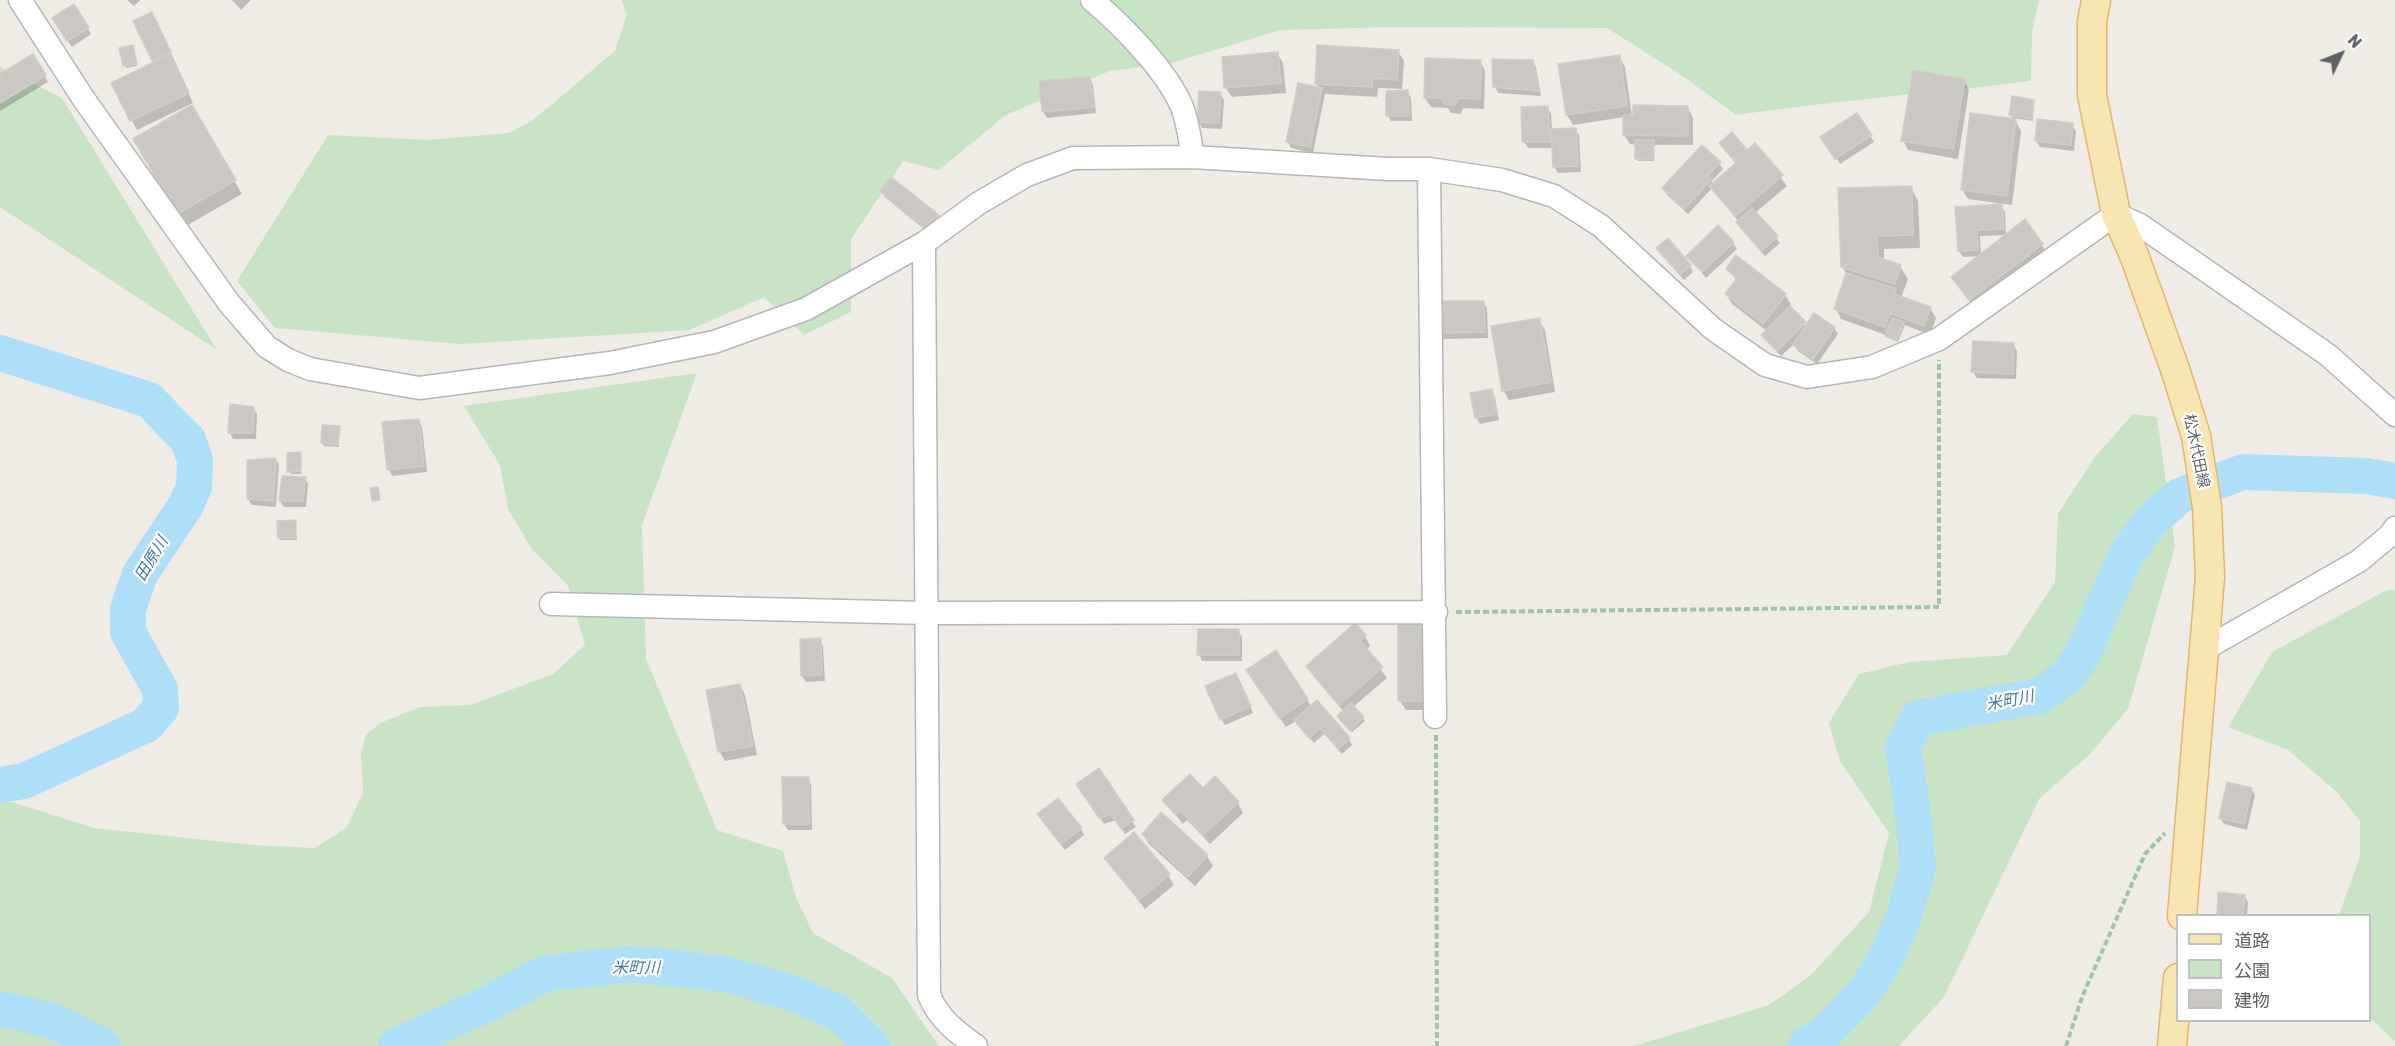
<!DOCTYPE html>
<html>
<head>
<meta charset="utf-8">
<style>
	body { margin:0 }
	#map { position:relative; width:2395px; height:1046px; overflow:hidden; background:#efece6; font-family:Rubik,"Noto Sans JP",sans-serif }
	canvas { display:block }
	.legend { position:absolute; left:2176px; top:914px; width:195px; height:108px; box-sizing:border-box; background:#fff; border:2px solid #bfc0c1; margin:0; padding:8px 10px; list-style:none; font-size:18px; color:#5e6265 }
	.legend li { display:flex; align-items:center; gap:12px; height:30px }
	.legend b { width:30px; border:2px solid #bfc0c1 }
	.north { position:absolute; left:2311px; top:24px; width:60px; height:60px; -webkit-text-stroke:4px #fff; paint-order:stroke; rotate:47deg; font-size:16px; font-weight:700; line-height:24px; text-align:center; color:#5e6265 }
	.north::after { content:''; display:block; margin:auto; width:21px; height:27px; background:#5e6265; clip-path:polygon(50% 0,100% 100%,50% 72%,0 100%) }
</style>
</head>
<body>
<div id="map">
<canvas width="2395" height="1046"></canvas>
<ul class="legend">
<li><b style="height:8px;background:#f8e6b2"></b>道路</li>
<li><b style="height:16px;background:#c8e4c5"></b>公園</li>
<li><b style="height:16px;background:#cbc7c3"></b>建物</li>
</ul>
<div class="north">N</div>
</div>
<script>
const ctx = document.querySelector('canvas').getContext('2d');
ctx.lineJoin = 'round';
function paint(path, color) { ctx.fillStyle = color; ctx.fill(path, 'evenodd'); }
function trace(path, color, width, dash) { ctx.strokeStyle = color; ctx.lineWidth = width; ctx.lineCap = dash ? 'butt' : 'round'; ctx.setLineDash(dash || []); ctx.stroke(path); }
function drawText(font, color, halo, rows, align = 'center') {
  ctx.font = font + ' Rubik,"Noto Sans JP",sans-serif'; ctx.lineWidth = 4.5; ctx.setLineDash([]); ctx.textBaseline = 'middle'; ctx.strokeStyle = halo; ctx.fillStyle = color; for (const [text, x, y, turn = 0] of rows) {
    ctx.save(); ctx.translate(x, y); ctx.rotate((+turn || 0) * Math.PI / 180); ctx.textAlign = isNaN(turn) ? turn : align; if (halo) ctx.strokeText(text, 0, 0); ctx.fillText(text, 0, 0); ctx.restore();
  }
}
paint(new Path2D(`
	M621 0H2039L2032 32 2031 81C1933 93 1834 101 1736 115L1681 75 1607 28 1397 27 1281 30 1172 63 1110 71 1006 115 939 170 903 161 851 239V312L804 335 764 297 690 330 461 344 275 328 237 281 328 135 427 140 509 133 533 120 615 51 627 14Z
	M0 67 62 98 217 350 0 207Z
	M697 373 642 525 646 659 717 830 783 851 796 898 813 933 892 978 939 1046H0V798L94 828 253 845 315 848 347 827 363 793 361 755 366 735 380 723 420 707 470 705 553 674 585 645 568 586 531 548 508 509 500 465 464 406Z
	M2133 414 2157 417 2175 547 2128 709 2090 754 2039 799 1944 997 1899 1046H1634L1769 1005 1810 976 1869 912 1889 833 1840 761 1829 723 1859 674 1909 662 2007 655 2055 582 2058 514 2094 458Z
	M2387 590H2395V1042L2370 1018V916L2339 915 2360 856V821L2337 792 2288 750 2228 727 2272 652Z`), '#c8e4c5');
paint(new Path2D(`
	M127 0H140L134 6Z
	M232 0H251L241 10Z
	M74 7 91 34 72 47 54 19Z
	M155 20 193 103 137 130 113 84 155 63 153 60Z
	M121 50H134L137 66 126 68Z
	M1398 51 1404 61 1402 89 1378 88 1377 97 1325 94 1313 153 1291 148 1288 142 1319 88 1316 84Z
	M1277 53 1283 63 1286 93 1232 97 1226 88Z
	M33 56 48 82 0 111V76Z
	M1619 57 1625 67 1632 117 1688 108 1693 118V145H1654V161H1638L1637 145 1630 144 1624 135V117L1573 125 1567 115 1560 66Z
	M1480 61 1485 71 1484 109 1463 108 1461 114 1451 113 1448 108 1431 107 1425 98Z
	M1533 61 1536 67 1541 96 1498 93 1495 86Z
	M1090 78 1093 85 1096 113 1047 118 1043 111Z
	M1964 80 1969 90 1958 159 1908 150 1903 140Z
	M1408 92 1411 98 1412 121H1391L1388 115Z
	M1220 94 1224 100 1222 129 1202 128 1199 121Z
	M2034 101 2033 121 2014 118 2021 131 2012 205 1968 199 1962 189 2014 121 2011 115Z
	M192 107 242 194 186 226 135 139Z
	M1548 108 1551 114 1552 130 1575 129 1579 135 1581 172 1558 173 1554 166 1553 148H1528L1524 142Z
	M1857 115 1874 142 1840 164 1826 143Z
	M2072 125 2076 131 2074 151 2040 147 2036 141Z
	M1721 143 1747 153 1755 145 1787 186 1755 213 1780 243 1765 256 1741 229 1739 222 1712 188 1688 214 1667 195 1663 188 1719 163 1723 169 1712 181 1713 184 1736 164Z
	M1911 188 1918 201 1920 248 1884 249V261L1900 266 1908 279 1901 298 1930 308 1936 318 1930 335 1905 325 1898 342 1888 338 1886 335 1841 319 1836 309 1847 275 1842 266Z
	M882 191 938 216 941 223 931 235 885 197Z
	M2001 206 2005 212 2006 235 1980 236 1981 256 2042 245 2047 254 1975 309 1953 278 1980 256 1963 257 1959 251 1957 208Z
	M1733 243 1737 249 1706 278 1688 256Z
	M1658 249 1690 266 1693 272 1684 280Z
	M1728 269 1785 295 1791 304 1789 307 1807 327 1834 328 1838 334 1817 364 1798 351 1794 344 1781 356 1767 341 1763 335 1767 331 1732 304 1726 294 1737 281Z
	M1483 302 1487 308 1488 338 1443 339 1439 333Z
	M1539 320 1545 330 1555 392 1509 400 1503 390Z
	M2013 345 2017 351 2016 379 1977 378 1973 372Z
	M1491 391 1495 397 1499 420 1480 424 1476 417Z
	M253 408 257 414 256 439H233L230 433Z
	M419 421 422 427 427 472 392 476 389 469Z
	M339 427V447L324 446 322 443Z
	M300 454 301 474H291L289 471Z
	M275 459 279 465 276 507 252 505 248 499Z
	M305 478 308 484 306 507H284L280 501Z
	M295 522 297 540H281L279 538Z
	M1425 625 1431 710H1406L1400 701Z
	M1238 631 1242 637V661H1202L1199 654Z
	M1365 636 1370 646 1366 650 1387 678 1353 707 1365 721 1352 732 1340 719 1344 712 1313 676 1308 667Z
	M820 640 823 646 825 681 806 682 802 676Z
	M1254 680 1307 699 1311 707 1349 739 1352 745 1342 754 1324 734 1314 743 1296 721 1286 727Z
	M1239 681 1253 713 1225 725 1221 719Z
	M740 685 745 695 757 755 725 761 720 752 708 691Z
	M808 778 811 785 812 830H788L784 824Z
	M2251 789 2255 795 2247 830 2224 824 2220 818Z
	M1081 790 1132 821 1136 827 1125 834 1116 820 1104 824Z
	M1203 790 1238 803 1243 813 1210 844 1187 820 1183 824 1164 801Z
	M1162 814 1207 856 1213 866 1195 886 1149 844 1143 834Z
	M1042 821 1081 829 1084 835 1065 850Z
	M1106 859 1168 875 1174 885 1145 909Z
	M2244 896 2248 902 2247 916H2218Z`), '#0003');
trace(new Path2D(`
	M0 353 149 400 188 440 195 460 194 487 186 505 140 574 128 609V632L160 689 161 708 146 725 24 781 0 785
	M0 1009 51 1020 103 1046
	M396 1046 485 1005 547 973 634 964 725 974 789 992 838 1012 872 1046
	M1806 1046 1827 1031 1867 989 1888 954 1904 915 1918 867 1910 791 1903 747 1918 718 2039 696 2069 675 2083 653 2127 553 2150 522 2179 496 2243 472 2366 476 2395 481`), '#addff8', 36);
const building = new Path2D(`
	M74 4 89 28 67 41 52 18Z
	M152 12 171 52 152 61 133 21Z
	M133 45 137 64 123 66 119 48Z
	M1317 45 1399 50 1397 80 1373 78 1372 87 1315 84Z
	M1278 52 1281 83 1224 88 1222 57Z
	M33 54 46 75 0 103V74Z
	M171 54 189 93 130 121 111 83Z
	M1620 55 1627 106 1566 115 1558 64Z
	M1425 58 1481 60 1480 99 1458 98 1455 105 1444 104 1443 98H1424Z
	M1492 59 1533 60 1539 91 1493 87Z
	M1913 70 1965 79 1953 149 1901 141Z
	M1090 77 1094 107 1042 112 1039 81Z
	M1298 83 1322 88 1310 147 1286 142Z
	M1408 90 1409 116H1386V91Z
	M1199 91 1221 92 1219 123 1197 122Z
	M2012 96 2034 100 2032 119 2009 115Z
	M192 105 236 180 177 214 133 139Z
	M1633 105 1688 106V136L1623 135V115H1633Z
	M1548 106 1550 142H1522L1521 107Z
	M1857 113 1872 135 1835 159 1820 137Z
	M1970 113 2016 119 2007 196 1961 190Z
	M2037 119 2073 123 2071 145 2035 141Z
	M1576 128 1578 166 1553 167 1551 129Z
	M1732 132 1747 150 1755 143 1783 175 1735 216 1709 186 1736 163 1719 143Z
	M1635 140H1654V159H1635Z
	M1702 145 1721 162 1709 174 1711 180 1684 209 1662 188Z
	M891 177 939 215 927 230 880 191Z
	M1912 186 1913 235 1877 236 1878 257 1901 265 1895 284 1841 267 1838 188Z
	M2002 204 2004 229 1977 230 1978 250 1958 251 1955 207Z
	M1752 208 1778 236 1761 251 1736 222Z
	M2025 219 2043 244 1969 300 1951 277Z
	M1718 225 1734 242 1702 272 1686 256Z
	M1668 238 1691 265 1680 275 1656 248Z
	M1736 255 1786 294 1763 324 1725 294 1737 278 1726 269Z
	M1846 273 1896 289 1894 294 1931 307 1924 326 1890 313 1885 327 1834 309Z
	M1437 301H1484L1485 332 1437 333Z
	M1790 306 1806 322 1777 351 1761 335Z
	M1814 313 1835 327 1813 359 1793 345Z
	M1540 318 1551 382 1502 391 1491 326Z
	M1892 318 1904 322 1897 340 1885 336Z
	M1973 341 2014 343 2013 374 1971 372Z
	M1492 389 1497 414 1475 418 1470 393Z
	M230 404 254 407 253 433H228Z
	M419 419 424 466 387 470 382 422Z
	M322 425 340 426 338 445 321 443Z
	M301 452V471L287 472V453Z
	M276 458 273 501 247 499V460Z
	M282 476 306 477 303 501H279Z
	M378 487 380 500 372 501 370 488Z
	M296 520V538H278L277 521Z
	M1355 623 1366 635 1360 641 1383 667 1339 705 1306 666Z
	M1398 624H1426V701H1398Z
	M1198 629H1239V655H1197Z
	M821 638 822 675 801 676 800 639Z
	M1276 650 1308 699 1279 718 1246 670Z
	M1236 673 1251 706 1220 720 1205 686Z
	M740 684 753 746 718 752 706 690Z
	M1317 700 1350 738 1338 749 1320 728 1309 738 1294 720Z
	M1351 703 1364 717 1350 731 1337 716Z
	M1099 768 1134 820 1121 829 1111 814 1099 818 1076 784Z
	M1190 774 1203 788 1215 776 1239 802 1203 835 1181 811 1176 815 1162 800Z
	M782 777H809V824H783Z
	M2227 782 2252 788 2244 824 2219 818Z
	M1058 798 1082 828 1061 844 1037 814Z
	M1161 812 1208 855 1188 877 1142 834Z
	M1134 832 1170 874 1139 900 1104 858Z
	M2218 892 2245 895 2243 916H2217Z`);
paint(building, '#cbc7c3');
trace(building, '#d3cdc5', 1.5);
const minor = new Path2D(`
	M20 0 83 98 229 303 267 347 288 360 310 369 419 388 610 363 714 342 806 309 924 243 979 203 1027 175 1073 158 1193 157 1388 169H1429L1502 180 1554 196 1601 226 1713 329 1765 365 1807 377 1872 367 1939 339 2116 214 2140 225 2328 355 2395 415
	M1092 0C1122 25 1167 71 1182 107 1188 122 1190 141 1193 157
	M1429 169 1435 717
	M924 243 929 995C939 1019 955 1031 976 1046
	M551 604 926 613 1436 612
	M2203 650 2359 561 2389 536 2395 528`);
const major = new Path2D(`
	M2096 0 2092 22V95L2116 214 2134 255 2176 372 2196 436 2207 507 2210 577 2182 916
	M2172 1046 2178 978`);
trace(minor, '#b3b7ba', 25);
trace(major, '#e6b668', 31);
trace(new Path2D(`
	M1456 612 1939 607V360
	M1436 735 1437 1046
	M2066 1046 2082 997 2145 854 2165 833`), '#9ec5a6', 4, [6, 3]);
trace(minor, '#fff', 22);
trace(major, '#f8e6b2', 28);
drawText('15px', '#5e6265', '#fff', [
	["松木代田線",2196,451,78]
]);
drawText('italic 16px', '#477ca1', '#fff', [
	["田原川",152,559,-59],
	["米町川",2010,701,-11],
	["米町川",636,968]
]);
</script>
</body>
</html>
